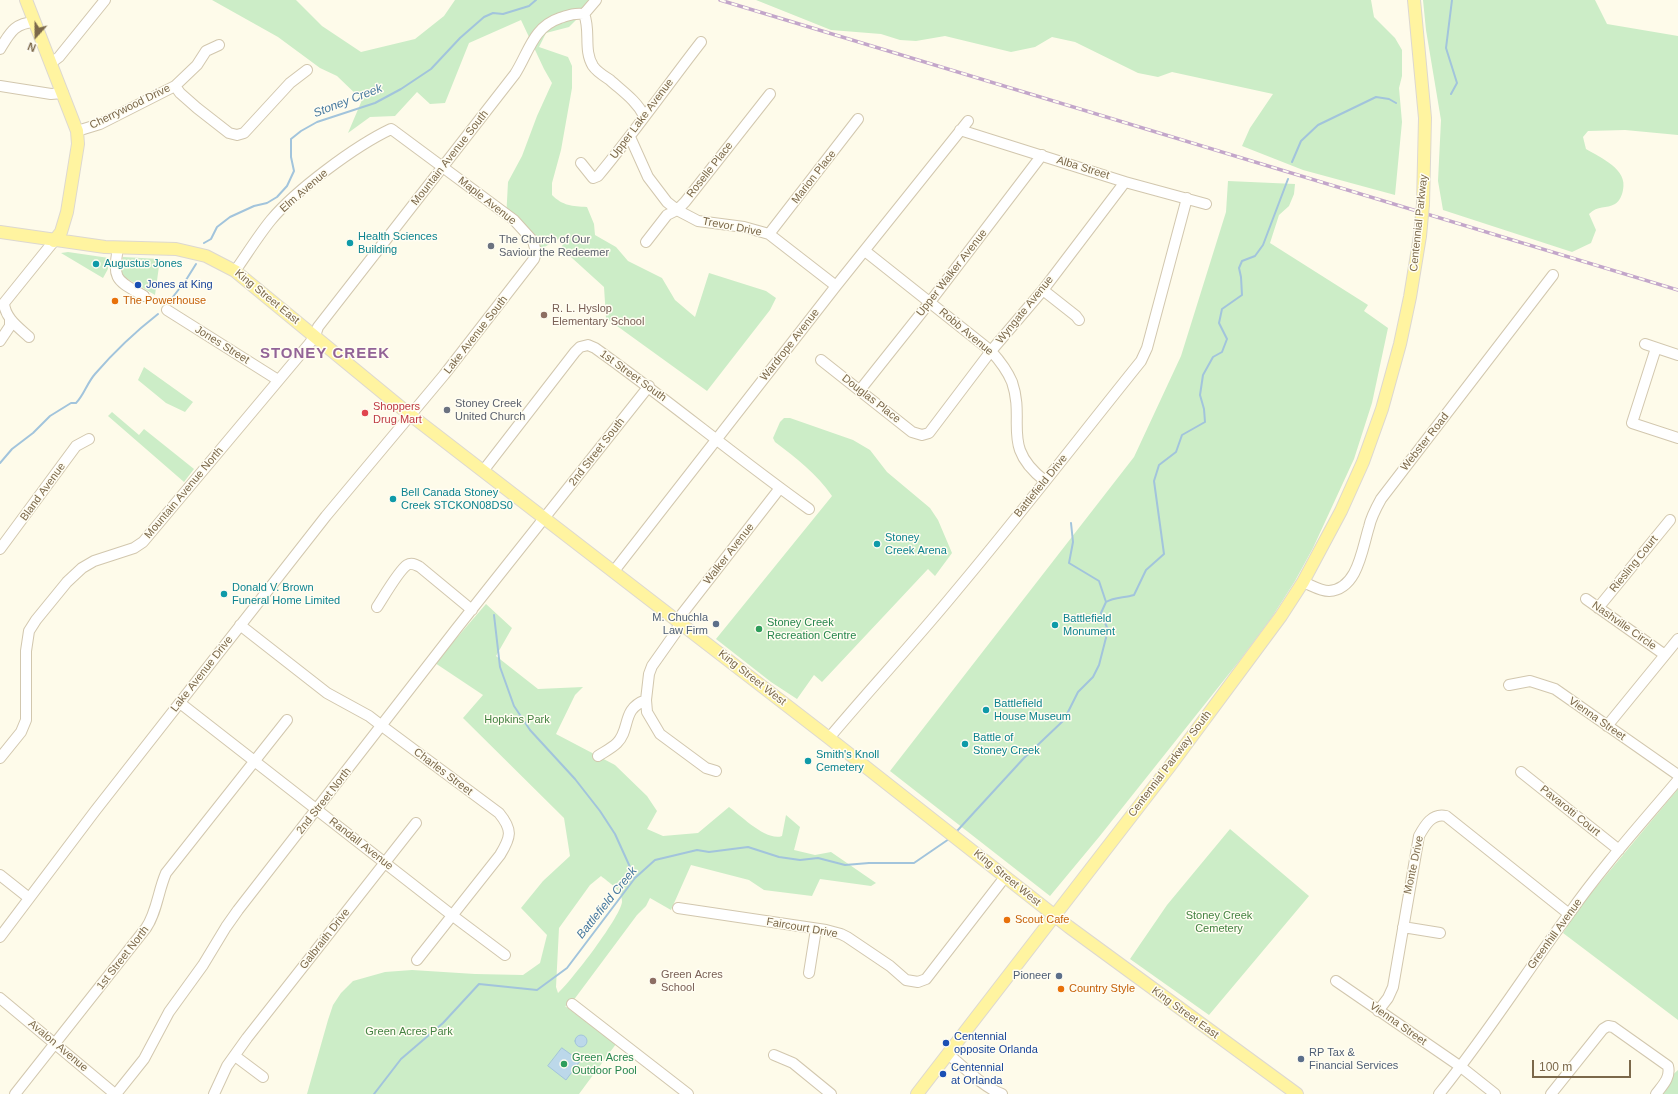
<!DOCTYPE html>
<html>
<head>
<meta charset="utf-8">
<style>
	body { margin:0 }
	#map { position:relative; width:1678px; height:1094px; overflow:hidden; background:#fefbea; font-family:Arial,sans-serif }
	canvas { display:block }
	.north { position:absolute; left:16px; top:16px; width:40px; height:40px; -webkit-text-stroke:3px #fffdf2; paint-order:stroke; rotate:201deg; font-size:11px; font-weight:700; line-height:16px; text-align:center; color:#7b684a }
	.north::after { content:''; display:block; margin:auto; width:14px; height:18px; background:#7b684a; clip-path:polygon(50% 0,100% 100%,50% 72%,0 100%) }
	.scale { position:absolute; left:1532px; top:1060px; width:99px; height:18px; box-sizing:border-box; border:2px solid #7b684a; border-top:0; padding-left:5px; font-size:12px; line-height:14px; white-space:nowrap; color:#7b684a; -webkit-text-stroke:3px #fffdf2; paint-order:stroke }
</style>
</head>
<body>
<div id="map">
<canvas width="1678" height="1094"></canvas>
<div class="north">N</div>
<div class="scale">100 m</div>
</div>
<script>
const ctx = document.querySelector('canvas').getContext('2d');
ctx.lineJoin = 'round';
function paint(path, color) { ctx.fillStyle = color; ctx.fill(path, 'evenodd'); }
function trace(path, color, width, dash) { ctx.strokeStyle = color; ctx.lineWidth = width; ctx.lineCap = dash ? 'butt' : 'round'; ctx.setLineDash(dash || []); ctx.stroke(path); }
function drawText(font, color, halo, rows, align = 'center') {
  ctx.font = font + ' Arial,sans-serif'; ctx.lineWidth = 3; ctx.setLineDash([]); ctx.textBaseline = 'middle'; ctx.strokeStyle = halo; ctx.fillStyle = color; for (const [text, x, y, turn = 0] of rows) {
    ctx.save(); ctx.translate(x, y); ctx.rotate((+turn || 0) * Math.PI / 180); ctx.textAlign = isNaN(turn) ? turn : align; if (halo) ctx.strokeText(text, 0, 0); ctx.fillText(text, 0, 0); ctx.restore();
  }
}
paint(new Path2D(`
	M212 0H296L322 26 361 52 415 39 444 16 455 0H596L569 27 546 33 539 47 568 57 572 66V88L561 150 552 183V195C563 206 572 206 587 207L594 224 595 235 616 247 628 261 662 278 675 300 695 317 709 273 766 291 776 298 770 310 707 391 606 318 604 287 561 248 569 233 541 249 535 243 506 220 508 182 522 156 537 116 552 83 544 69 521 20 469 43 445 103 430 104 417 92 395 116 370 117 348 133 362 100 337 76 320 68 278 37Z
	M756 0H1371L1374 17 1395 38 1402 50V76L1399 88 1402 122 1395 195 1303 170 1242 146 1250 128 1273 94 1172 72 1158 77 1138 73 1075 42 1052 37 1035 47 1011 52 945 36 916 41 900 40 881 34 831 30Z
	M1423 0H1595L1607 24 1678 36V135L1625 130 1588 131 1583 137 1586 149C1601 158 1628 169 1623 190 1622 195 1620 201 1615 204 1606 209 1598 205 1589 214L1596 230 1591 243 1572 252 1443 210 1438 181 1441 120 1426 30Z
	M1228 181 1295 184 1294 194 1289 206 1279 215 1270 243 1368 305 1364 311 1388 328 1372 403 1354 459 1313 548 1295 581 1272 617 1240 660 1099 837 1050 896 890 771 1134 457 1181 356 1226 212Z
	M68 252 109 258 108 269 103 278 61 253Z
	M123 257 160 259 155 295 121 275V263Z
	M144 367 193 402 185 412 166 403 138 380Z
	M112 412 139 435 144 429 194 469 184 482 108 416Z
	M784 418H790L853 440 870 450 887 472 930 508 938 520 952 553 935 576 928 569 822 682 814 675 797 699 771 682 716 639 832 496C817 474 796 458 775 442L773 438 780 422Z
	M486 604 512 628 496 656 538 689 583 687 575 695 556 734 615 765 647 796 657 811 647 829 663 836 698 833 729 807C740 815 767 842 782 836L786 815 800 827 794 850 815 855 831 852 876 883 871 886 820 879 812 896 764 890 749 880 691 865 671 910 650 898 646 906 637 915 570 1005 565 1006 616 1044 579 1094H307L328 1020 333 1005 341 993 353 981 385 972 412 970 475 974 523 975 540 963 547 935 521 908 543 881 570 856 564 818 463 718 483 695 435 663ZM601 876C608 882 622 890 622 901 623 914 570 983 558 993L556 987 559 928 590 885Z
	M1678 789V1020L1563 933 1577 910Z
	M1230 829 1309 896 1209 1015 1130 959 1167 905Z
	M1678 1070V1094H1663L1660 1092 1669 1078Z`), '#ccedc7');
const water = new Path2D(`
	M575 1041a6 6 0 1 1 12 0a6 6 0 1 1-12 0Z
	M562 1048 580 1061 566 1080 548 1066Z`);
paint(water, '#bcd8ea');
trace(water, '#a2c4dc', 1);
trace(new Path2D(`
	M1451 94 1457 83 1446 48 1452 0
	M1292 162 1301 141 1318 125 1376 97 1389 99 1396 103
	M204 243 211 239 217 227 230 217 254 206 267 203 277 197 287 186 294 171 291 157V139L301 131 317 122 375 103 401 89 431 69 460 38 484 17 493 13 503 14 529 6 536 0
	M169 302 186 280 196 264
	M0 463 12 449 33 433 50 416 71 403H76C84 395 87 383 95 374 114 352 135 332 158 314
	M1071 523 1073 542 1069 563 1099 581 1106 602
	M494 615 500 667 514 706 530 730 575 779 600 811 615 834 635 878
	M957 831 1024 758 1064 720 1078 692 1093 677 1099 665 1108 630 1101 613 1106 602C1114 597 1124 598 1134 595L1146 570 1164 554 1154 481 1159 465 1176 452 1182 435 1205 422 1204 409 1200 395 1203 375 1213 357 1222 352 1227 339 1219 323 1222 309 1242 295 1241 277 1239 268 1242 261 1255 256 1263 245 1288 179
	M374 1094 401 1059 443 1023 479 984 537 990 567 968 635 878 655 860 697 850 709 852 748 847 779 857 800 860 818 858 845 865 869 863H914L949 839`), '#a2c4dc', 2);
const minor = new Path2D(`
	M584 14C591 31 583 50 593 66 597 72 604 76 610 80 622 91 637 101 644 116
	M0 49C10 33 14 23 35 22
	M51 63 59 57 105 0
	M0 86 51 94 63 93
	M175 86 197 65 206 51 219 45
	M960 130 1125 182 1206 204
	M77 131 100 124 175 86 180 93 197 108 229 133 237 135 244 133 290 83 307 70
	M630 137 648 177 667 202 677 210 698 221 744 227 769 234 836 286
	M581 163 593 178 598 176C634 133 666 87 701 42
	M769 234 858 119
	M646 242 667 215 677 210 685 202 770 94
	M118 248C112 281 117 280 144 296
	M865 251 991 351C1000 361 1007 370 1012 382 1026 423 1000 446 1045 481
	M1043 290 1076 316 1079 320
	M167 310 278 380
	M29 337C18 327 5 318 4 303L54 241
	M0 341 10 326V320
	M1645 344 1678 355
	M1656 348 1632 423 1678 438
	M821 360 912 432 922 435 929 433 991 351 1043 290 1125 182
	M860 390 930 302 1042 155
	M483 471 575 352 580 347 588 345 595 348C668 400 736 457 809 509
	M0 549 76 446 89 439
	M614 571 836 286 968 121
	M1303 582C1311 585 1320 591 1329 591 1358 589 1362 549 1369 527 1371 517 1376 508 1381 499L1553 275
	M1586 599 1665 655
	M377 607C383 598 399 570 407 565 412 562 416 565 420 567L472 610
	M1598 608 1670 520
	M240 625 327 693 369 716 382 726 499 813C513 830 511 837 500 855L417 960
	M1509 685 1530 681 1555 689 1678 775
	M180 703 453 916 505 955
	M1607 726 1678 639
	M829 738C871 688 915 641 956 591 1019 516 1079 438 1141 361L1147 348 1187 198
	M598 756C604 752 612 748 617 743 631 729 621 709 646 700
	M0 758 21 732 26 720V651L29 631 36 620 67 582 82 568 94 561 134 548 143 542 309 344 315 336 318 327 515 74C529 52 533 27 560 18 569 15 574 13 584 14L596 0
	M716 771 706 768 660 734 647 712 646 700 649 674 652 666 676 632 682 614 780 488
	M1521 772 1619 850
	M0 875 29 898
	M678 908 826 930 841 934 847 937 890 966 906 980 918 982 926 979 1005 877
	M1403 927 1440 933
	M0 937 95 811 326 516 444 375 534 259 536 252 533 241 514 220 394 131 391 129C355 146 296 190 271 220 258 236 247 254 235 271
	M809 973 816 929
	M1336 981 1461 1067 1495 1094
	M0 998 115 1094
	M572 1004 688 1094
	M1378 1011 1388 998 1393 987 1419 836C1425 825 1432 813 1446 816L1569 914
	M948 1054C963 1066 984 1088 1002 1094
	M774 1055 793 1063 831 1094
	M235 1056 263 1077
	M15 1094 146 928C157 912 158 891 166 873L287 720
	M116 1094 144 1059 169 1012 203 965 226 927 238 910 457 628 649 386
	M214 1094 227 1066 247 1038 416 823
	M1439 1094C1486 1036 1525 974 1569 914 1602 867 1641 824 1678 780
	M1551 1094 1603 1029 1608 1026 1613 1027 1668 1066C1671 1078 1662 1086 1656 1094`);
const major = new Path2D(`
	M26 0 77 131 78 144 67 212 61 232 54 241
	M1414 0 1425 118 1423 204
	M0 232 105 247 176 249 206 256 235 271 404 410 829 738 1069 927 1297 1094
	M917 1094 1170 766 1281 616 1303 582 1341 511 1363 462 1382 409 1400 344 1410 297 1420 236`);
trace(minor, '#d2c7ae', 12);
trace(major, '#ddd8d0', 14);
trace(minor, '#fff', 10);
trace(major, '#fff4a0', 12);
const rail = new Path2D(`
	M720 0 1678 290`);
trace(rail, '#c3a6ca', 3.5);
trace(rail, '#fffdf2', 2, [6]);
const majorBridge = new Path2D(`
	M1420 236 1423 204`);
trace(majorBridge, '#ddd8d0', 14, []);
trace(majorBridge, '#fff4a0', 12);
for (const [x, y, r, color] of [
	[350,243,4,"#0f9aa8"],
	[491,246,4,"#6b7280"],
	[96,264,4,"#0f9aa8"],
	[138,285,4,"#1a4fb4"],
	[115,301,4,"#e8710a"],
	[544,315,4,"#8d6e63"],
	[447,410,4,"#6b7280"],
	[365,413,4,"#e0444e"],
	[393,499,4,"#0f9aa8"],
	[877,544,4,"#0f9aa8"],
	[224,594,4,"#0f9aa8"],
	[716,624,4,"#5c6f8a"],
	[1055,625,4,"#0f9aa8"],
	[759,629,4,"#2e9e5b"],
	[986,710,4,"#0f9aa8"],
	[965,744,4,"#0f9aa8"],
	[808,761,4,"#0f9aa8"],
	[1007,920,4,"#e8710a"],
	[1059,976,4,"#5c6f8a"],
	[653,981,4,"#8d6e63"],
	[1061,989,4,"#e8710a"],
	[946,1043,4,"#1a4fb4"],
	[1301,1059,4,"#5c6f8a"],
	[564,1064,4,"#2e9e5b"],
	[943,1074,4,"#1a4fb4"]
]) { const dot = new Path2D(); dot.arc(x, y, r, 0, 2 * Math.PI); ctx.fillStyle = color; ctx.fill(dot); trace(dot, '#fffdf2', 1.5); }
drawText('11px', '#7b684a', '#fffdf2', [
	["Cherrywood Drive",130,107,-26],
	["Upper Lake Avenue",642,119,-53],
	["Mountain Avenue South",450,158,-52],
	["Alba Street",1083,168,17],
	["Roselle Place",710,170,-52],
	["Marion Place",814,177,-52],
	["Elm Avenue",304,191,-41],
	["Maple Avenue",487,201,38],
	["Centennial Parkway",1419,223,-84],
	["Trevor Drive",732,227,11],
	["Upper Walker Avenue",952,273,-52],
	["King Street East",267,297,39],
	["Wyngate Avenue",1025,310,-51],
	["Robb Avenue",966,332,40],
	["Lake Avenue South",476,335,-52],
	["Jones Street",222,345,32],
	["Wardrope Avenue",790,345,-52],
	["1st Street South",633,376,36],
	["Douglas Place",871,399,38],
	["Webster Road",1425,442,-52],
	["2nd Street South",597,452,-52],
	["Battlefield Drive",1041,486,-51],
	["Bland Avenue",43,492,-54],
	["Mountain Avenue North",184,493,-50],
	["Walker Avenue",729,554,-52],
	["Riesling Court",1634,564,-51],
	["Nashville Circle",1624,626,35],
	["Lake Avenue Drive",202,674,-52],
	["King Street West",752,678,38],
	["Vienna Street",1597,719,35],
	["Centennial Parkway South",1170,764,-53],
	["Charles Street",443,772,37],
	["2nd Street North",324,801,-52],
	["Pavarotti Court",1570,811,39],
	["Randall Avenue",361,844,38],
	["Monte Drive",1414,865,-78],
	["King Street West",1007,878,39],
	["Faircourt Drive",802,928,10],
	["Greenhill Avenue",1555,934,-54],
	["Galbraith Drive",325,939,-52],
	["1st Street North",123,958,-52],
	["King Street East",1185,1013,36],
	["Vienna Street",1398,1024,35],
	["Avalon Avenue",58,1046,40]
]);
drawText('11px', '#0d838f', '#fffdf2', [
	["Health Sciences",358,237],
	["Building",358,250],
	["Augustus Jones",104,264],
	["Bell Canada Stoney",401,493],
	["Creek STCKON08DS0",401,506],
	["Stoney",885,538],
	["Creek Arena",885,551],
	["Donald V. Brown",232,588],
	["Funeral Home Limited",232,601],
	["Battlefield",1063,619],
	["Monument",1063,632],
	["Battlefield",994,704],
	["House Museum",994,717],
	["Battle of",973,738],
	["Stoney Creek",973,751],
	["Smith's Knoll",816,755],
	["Cemetery",816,768]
], 'left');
drawText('11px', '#5b616d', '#fffdf2', [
	["The Church of Our",499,240],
	["Saviour the Redeemer",499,253],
	["Stoney Creek",455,404],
	["United Church",455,417]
], 'left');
drawText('11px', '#164399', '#fffdf2', [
	["Jones at King",146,285],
	["Centennial",954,1037],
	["opposite Orlanda",954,1050],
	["Centennial",951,1068],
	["at Orlanda",951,1081]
], 'left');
drawText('11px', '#c56008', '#fffdf2', [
	["The Powerhouse",123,301],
	["Scout Cafe",1015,920],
	["Country Style",1069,989]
], 'left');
drawText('11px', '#785e54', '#fffdf2', [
	["R. L. Hyslop",552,309],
	["Elementary School",552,322],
	["Green Acres",661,975],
	["School",661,988]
], 'left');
drawText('11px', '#be3a42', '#fffdf2', [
	["Shoppers",373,407],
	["Drug Mart",373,420]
], 'left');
drawText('11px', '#4e5e75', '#fffdf2', [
	["M. Chuchla",708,618],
	["Law Firm",708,631],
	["Pioneer",1051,976],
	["RP Tax &",1309,1053,"left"],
	["Financial Services",1309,1066,"left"]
], 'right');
drawText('11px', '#27864d', '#fffdf2', [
	["Stoney Creek",767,623],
	["Recreation Centre",767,636],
	["Green Acres",572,1058],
	["Outdoor Pool",572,1071]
], 'left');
drawText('11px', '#448242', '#fffdf2', [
	["Hopkins Park",517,720],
	["Stoney Creek",1219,916],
	["Cemetery",1219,929],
	["Green Acres Park",409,1032]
]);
drawText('italic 12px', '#487a9f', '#fffdf2', [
	["Stoney Creek",348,101,-21],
	["Battlefield Creek",607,903,-51]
]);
ctx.letterSpacing = '1px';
drawText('bold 15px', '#926397', '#fffdf2', [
	["STONEY CREEK",325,354]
]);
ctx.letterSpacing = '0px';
</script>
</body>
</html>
